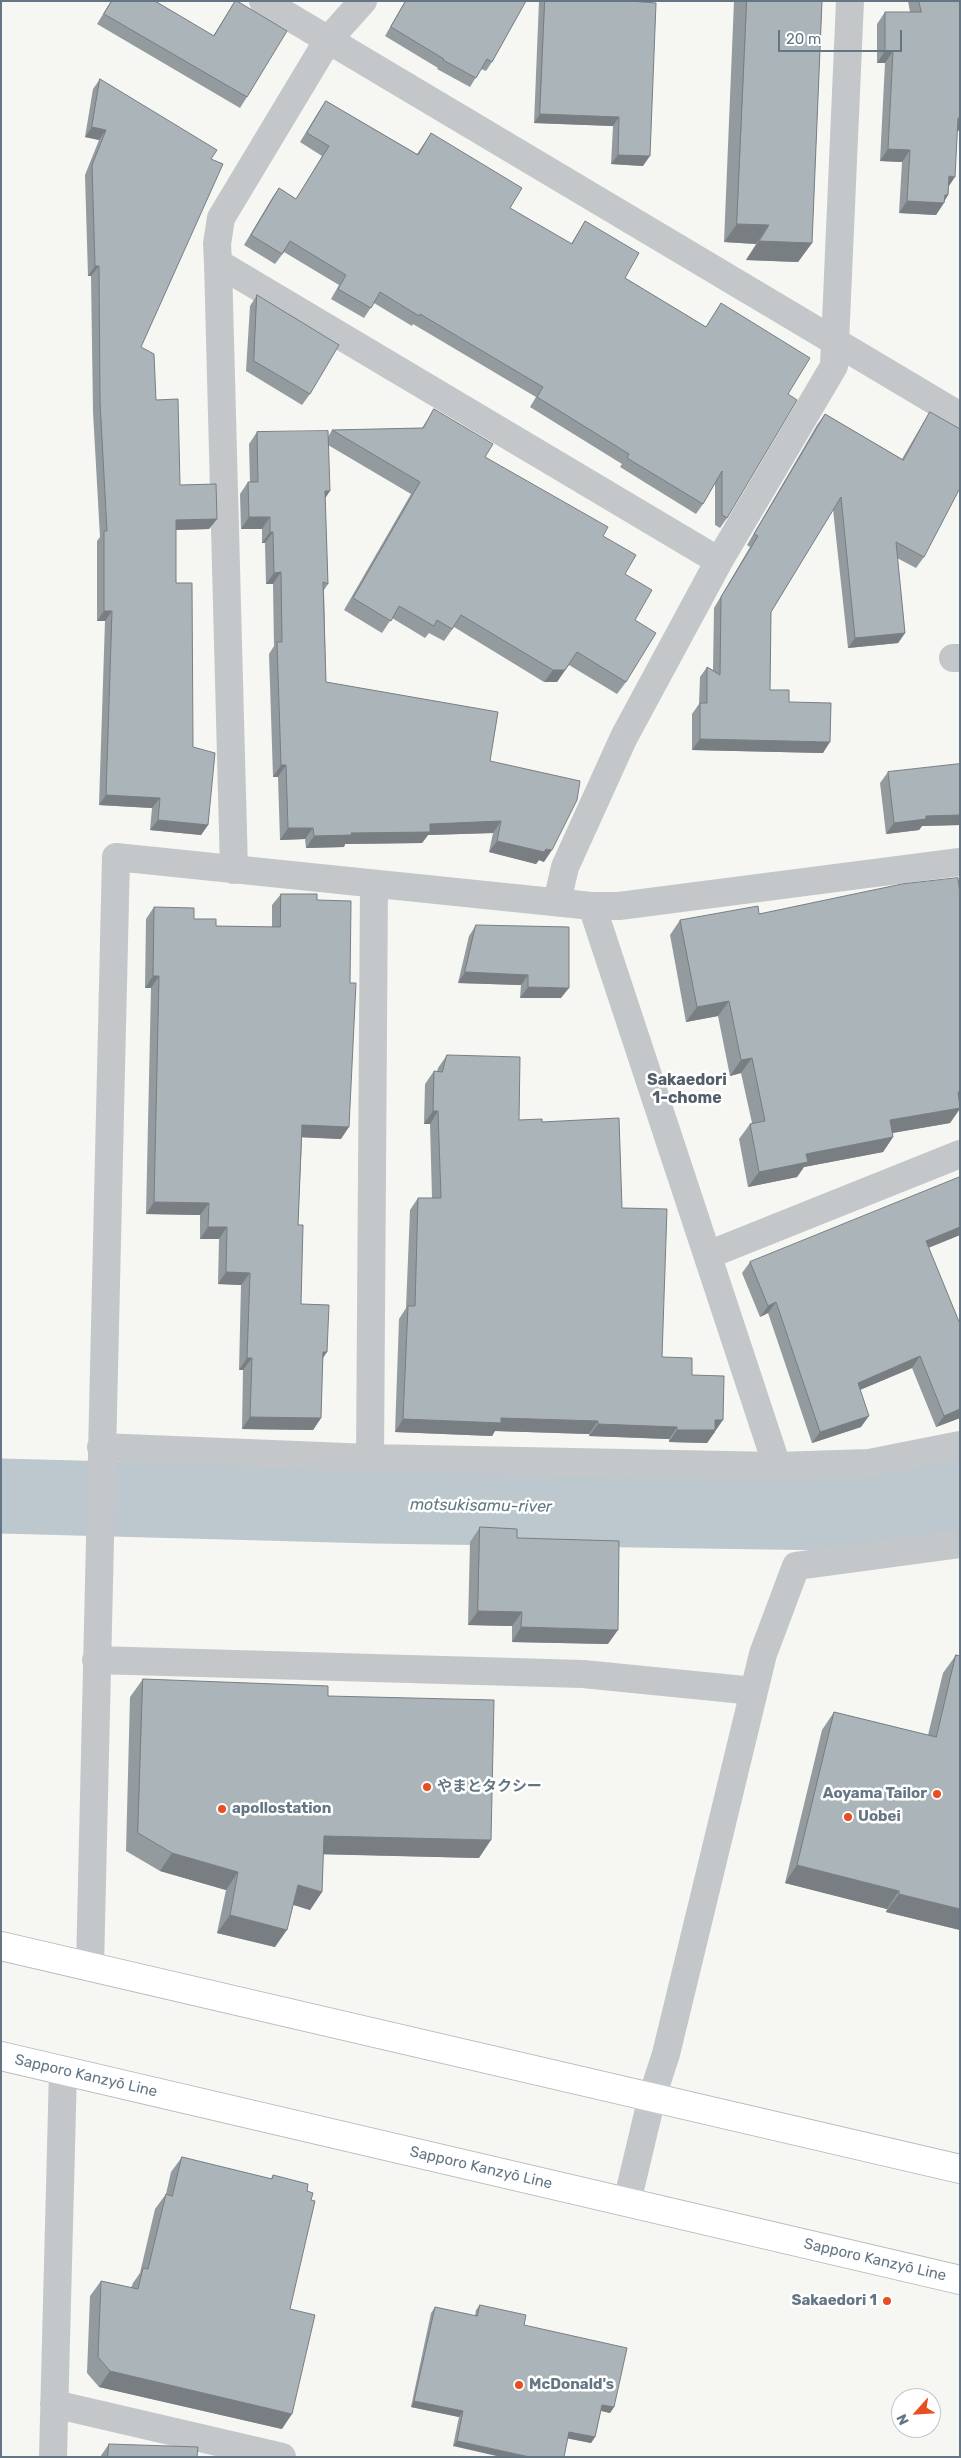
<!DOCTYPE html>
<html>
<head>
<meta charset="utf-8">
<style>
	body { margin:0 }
	#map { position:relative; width:961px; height:2458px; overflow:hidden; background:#f6f6f2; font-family:Rubik,sans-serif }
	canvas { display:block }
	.frame { position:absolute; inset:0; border:2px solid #647684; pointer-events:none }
	.north { position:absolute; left:891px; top:2388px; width:50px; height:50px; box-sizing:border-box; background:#fff; border:1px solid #c1c8ce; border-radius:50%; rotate:244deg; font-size:14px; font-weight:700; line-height:20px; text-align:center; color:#647684 }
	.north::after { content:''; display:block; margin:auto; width:18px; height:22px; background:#e74e21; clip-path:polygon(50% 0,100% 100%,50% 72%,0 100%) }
	.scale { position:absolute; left:778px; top:30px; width:124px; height:22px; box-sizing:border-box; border:2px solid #647684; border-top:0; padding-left:6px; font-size:15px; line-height:18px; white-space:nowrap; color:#647684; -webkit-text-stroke:4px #fff; paint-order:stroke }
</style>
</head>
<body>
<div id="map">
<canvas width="961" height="2458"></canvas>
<div class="frame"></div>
<div class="north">N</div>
<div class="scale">20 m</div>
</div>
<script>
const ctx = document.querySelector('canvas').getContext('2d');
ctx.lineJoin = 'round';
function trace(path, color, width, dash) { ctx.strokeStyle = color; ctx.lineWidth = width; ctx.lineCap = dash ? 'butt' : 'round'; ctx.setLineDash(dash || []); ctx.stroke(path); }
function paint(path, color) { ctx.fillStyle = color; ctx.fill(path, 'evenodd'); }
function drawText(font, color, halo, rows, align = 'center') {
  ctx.font = font + ' Rubik,"Noto Sans JP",sans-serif'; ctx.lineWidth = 5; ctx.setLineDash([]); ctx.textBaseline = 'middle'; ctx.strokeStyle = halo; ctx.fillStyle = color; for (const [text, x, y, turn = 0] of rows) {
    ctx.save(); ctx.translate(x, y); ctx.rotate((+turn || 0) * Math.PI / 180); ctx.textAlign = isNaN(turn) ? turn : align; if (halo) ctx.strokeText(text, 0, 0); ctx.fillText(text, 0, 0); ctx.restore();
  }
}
trace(new Path2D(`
	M1 1496 375 1506 834 1513 908 1505 960 1496`), '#bcc8cd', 75);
const primary = new Path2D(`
	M1 1946 960 2169
	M1 2056 960 2280`);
trace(primary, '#b6babe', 30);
trace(new Path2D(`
	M263 1 960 416
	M218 263 217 244 221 218 328 40 363 1
	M953 658H960
	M234 870 218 263 719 561
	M557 902 565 867 624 737 719 561 834 366 850 1
	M592 906 777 1466
	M708 1255 960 1154
	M101 1447 370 1458 777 1466 869 1463 960 1445
	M370 1458 374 885
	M96 1660 583 1674 754 1691
	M90 1967 116 857 592 906H619L960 862
	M627 2202 652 2097 666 2054 763 1654 796 1566 960 1544
	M54 2404 282 2457
	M53 2457 63 2070`), '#c3c7ca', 28);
trace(primary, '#fff', 28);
paint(new Path2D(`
	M111 1H155L213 36 235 1 247 97 240 108 97 24Z
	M405 1H526L492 62 486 71 481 69 470 87 437 69 438 68 385 36Z
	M539 1H630L643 166 611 164 613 126 534 123Z
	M734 1H822L812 243 798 262 746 260 756 244 724 242Z
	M908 1H960L957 131 949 186 948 195 936 215 899 213 902 162 880 161 885 63H877V24L885 12H910Z
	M100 79 211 159 141 347 180 485 217 519 209 529 176 530V583L193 747 208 825 201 835 150 830 152 808 99 805 105 621H97V541L100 537 93 412 91 276H88L85 175 99 140 85 137 93 89Z
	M326 101 417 154 431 133 510 208 571 244 585 221 625 278 706 327 721 303 788 394 727 518 720 528 715 525V483L703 504 696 514 620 467 622 464 530 407 536 397 413 324 412 326 374 303 364 318 331 299 339 285 284 252 275 264 244 245 272 198 279 188 296 199 322 156 300 142 319 111Z
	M257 295 310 394 302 405 246 371 250 306Z
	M434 409 485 457 603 536 625 574 635 620 626 682 617 694 569 665 557 682H544L454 627 444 641 429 633 425 638 392 618 382 633 344 610 411 494 328 445 325 498 328 584 324 590 326 682 490 761 544 862 539 860 536 864 489 852 493 833 428 835 422 843 345 844 344 847 306 848 305 839 280 840 278 777H273L269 654 274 646 273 584H266L265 543H262V529H241L240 494 248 482H250L249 444 257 432 328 437 332 430 422 428Z
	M930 412 924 557 916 568 897 558 905 633 898 643 848 648 833 509 771 612 770 690 789 702 823 753 692 750V714L699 704 700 677 707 667 713 670 714 608 750 547 747 545 817 425 825 414 902 459 923 423Z
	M960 764V825L922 826 919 830 886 834 880 783 888 772Z
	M281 894 317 900 341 1139 302 1137 298 1225 301 1304 322 1360 321 1418 313 1430 242 1429 243 1370H239L241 1285 218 1284 219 1239H200V1215L146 1214 151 988H145L146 919 154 907 216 926 272 927V905Z
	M960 894V1109L950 1123 893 1133V1137L883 1152 804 1167 797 1177 748 1187 739 1139 750 1124 752 1123 741 1073 730 1076 718 1016 686 1022 670 935 680 920 759 914Z
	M476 925 561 998H520L521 985 458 983 469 936Z
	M447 1055 519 1120 542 1122 622 1208 662 1357 692 1375 715 1433H714L707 1443 669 1442V1439L589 1436V1434L495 1431 492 1436 395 1432 399 1319 406 1308 410 1210 418 1198H432L430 1124H424L425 1084 434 1071 437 1072 438 1068Z
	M960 1177V1235L928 1248 960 1418 936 1427 912 1368 860 1390 861 1427 812 1443 768 1313 760 1317 742 1273 750 1262Z
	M480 1527 517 1538 608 1644 512 1642V1626L468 1625 470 1542Z
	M956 1655 960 1656V1930L886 1912 887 1909 785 1883 822 1730 834 1712 928 1735 943 1673Z
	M143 1679 328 1696 479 1858 323 1854 322 1892 310 1910 293 1905 275 1947 217 1933 226 1890 160 1871 126 1851 130 1697Z
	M182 2157 271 2179 273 2175 307 2191 311 2200 290 2309 282 2429 99 2387 87 2373 90 2296 101 2281 131 2288 133 2283 140 2273 155 2209 166 2194 171 2172Z
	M480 2305 524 2325 614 2407 610 2413 601 2411 595 2437 591 2443 568 2438 453 2446 459 2417 411 2407 431 2313 435 2307 475 2316 476 2310Z
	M109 2444 197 2457H100Z`), '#939b9f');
paint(new Path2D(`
	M885 51H893L885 63H877Z
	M540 114 619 117 613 126 534 123Z
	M958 118H960V131L950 130Z
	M92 127 106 130 99 140 85 137Z
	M888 149 910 150 902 162 880 161Z
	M618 155 650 156 643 166 611 164Z
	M949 176 955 177 947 189Z
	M945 195H948L943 203H944L936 215 899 213 907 201Z
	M737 224 769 225 756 244 724 242Z
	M759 241 812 243 798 262 746 260Z
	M95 266H99L91 276H88Z
	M325 491H330L322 503Z
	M249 517H270L262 529H241Z
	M217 519 209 529 169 530 176 520Z
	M270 532H273L265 543H262Z
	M281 572 273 584H266L274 573Z
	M104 611H112L105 621H97Z
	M905 633 898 643 848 648 855 638Z
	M553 670H565L557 682H544Z
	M700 739 830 742 823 753 692 750Z
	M281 765H286L278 777H273Z
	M106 795 160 798 152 808 99 805Z
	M960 815V825L922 826 919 830 886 834 894 823 926 816Z
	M158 820 208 825 201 835 150 830Z
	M501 821 493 833 428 835 422 843 345 844 344 847 306 848 314 836 351 833 430 824Z
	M288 828H313L305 839 280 840Z
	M497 841 546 849 552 850 544 862 539 860 536 864 489 852Z
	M465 972 528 975 521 985 458 983Z
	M153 976H159L151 988H145Z
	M528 987 569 988 561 998H520Z
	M729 1001 718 1016 686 1022 697 1007Z
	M752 1058 741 1073 730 1076 741 1060Z
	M960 1108 950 1123 880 1135 890 1120Z
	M433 1111H438L430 1124H424Z
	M302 1125 349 1127 341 1139 294 1137Z
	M893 1137 883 1152 804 1167 797 1177 748 1187 759 1172 806 1154Z
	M154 1202 209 1203 200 1215 146 1214Z
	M208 1227H227L219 1239H200Z
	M960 1227V1235L918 1252 926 1241Z
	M226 1272 250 1273 241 1285 218 1284Z
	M776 1302 768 1313 760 1317 768 1306Z
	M323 1352H327L319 1364Z
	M920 1356 912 1368 850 1394 858 1383Z
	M247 1358H252L243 1370H239Z
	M960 1409V1418L936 1427 944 1416Z
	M869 1416 861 1427 812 1443 820 1432Z
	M250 1417 321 1418 313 1430 242 1429Z
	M501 1418 598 1421 589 1434 495 1431 492 1436 395 1432 403 1419Z
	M715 1420H723L707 1443 669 1442 677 1430Z
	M598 1424 677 1427 669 1439 589 1436Z
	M478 1611 522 1612 512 1626 468 1625Z
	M521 1627 618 1630 608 1644 512 1642Z
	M324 1836 491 1840 479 1858 311 1854Z
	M172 1853 238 1872 226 1890 160 1871Z
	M797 1865 899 1891 887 1909 785 1883Z
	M298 1885 322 1892 310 1910 285 1902Z
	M899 1894 960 1909V1930L886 1912Z
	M230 1915 287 1930 275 1947 217 1933Z
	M110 2371 292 2414 282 2429 99 2387Z
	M414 2401 463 2411 459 2417 411 2407Z
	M602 2405 614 2407 610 2413 598 2410Z
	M569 2432 595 2437 591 2443 565 2438Z
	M457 2441 530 2457H501L453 2446Z`), '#787e82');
const building = new Path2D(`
	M112 1H155L214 36 235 1H237L287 31 247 97 104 14Z
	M406 1H526L492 62 487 59 476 78 443 60 444 59 391 27Z
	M545 1H630L656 3 650 156 618 155 619 117 540 114Z
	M747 1H822L812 243 759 241 769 225 737 224Z
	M919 1H960V118H958L955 177 949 176 948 195H945L944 203 907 201 910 150 888 149 893 51H885V12H921Z
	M100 79 217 150 211 159 223 164 141 347 154 354 156 400 178 399 180 485 216 484 217 519 176 520V583H192L193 747 215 753 208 825 158 820 160 798 106 795 112 611H104V531H107L100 402 99 266H95L92 165 106 130 92 127Z
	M326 101 418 155 431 133 522 188 510 208 572 244 585 221 639 253 625 278 706 327 721 303 810 358 788 394 797 400 727 518 722 515V471L703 504 627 458 629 454 537 397 543 387 420 314 419 316 380 292 371 308 338 289 346 275 290 241 282 254 251 235 279 188 296 199 329 146 307 133Z
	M257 295 339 345 310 394 254 361Z
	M434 409 493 444 485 457 608 527 603 536 636 555 625 574 652 590 635 620 656 633 626 682 577 652 565 670H553L461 615 452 629 437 620 434 626 399 606 391 621 353 598 420 482 332 430 423 428Z
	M930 412 960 429V488L924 557 896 542 905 633 855 638 841 497 771 612 770 690H789V702L831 703 830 742 700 739V703H707V667L720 675 721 597 758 536 754 534 825 414 903 460Z
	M328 431 330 491H325L328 584 323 582 326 682 498 712 490 761 580 781 577 800 552 850 546 849 544 852 497 841 501 821 430 824V832L351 833 352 835 314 836 313 828H288L286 765H281L277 642H282L281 572 274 573 273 532H270V517H249L248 482H258L257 432Z
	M960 764V815L926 816V819L894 823 888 772Z
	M958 878 960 894V1092H958L960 1108 890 1120 893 1137 806 1154 808 1162 759 1172 750 1124 765 1121 752 1058 741 1060 729 1001 697 1007 680 920 758 906 759 914 902 884Z
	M281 894H317V900L351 901 350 983H356L349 1127 302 1125 298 1225H303L301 1304 329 1305 327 1352H323L321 1418 250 1417 252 1358H247L250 1273 226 1272 227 1227H208L209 1203 154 1202 159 976H153L154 907 194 908V919H216V926L280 927Z
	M476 925 569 927V988L528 987V975L465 972Z
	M447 1055 520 1057 519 1120 542 1119V1122L619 1118 622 1208 667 1209 662 1357 692 1358V1375L724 1376 723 1420H715V1430H677V1427L598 1424V1421L501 1418V1423L403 1419 408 1306H415L418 1198H441L438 1111H433L434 1071 442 1072Z
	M960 1177V1227L926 1241 960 1324V1409L944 1416 920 1356 858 1383 869 1416 820 1432 776 1302 768 1306 750 1262Z
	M480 1527 517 1529V1538L619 1541 618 1630 521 1627 522 1612 478 1611Z
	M956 1655 960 1656V1909L899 1894V1891L797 1865 834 1712 936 1737Z
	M143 1679 328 1686V1696L494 1700 491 1840 324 1836 322 1892 298 1885 287 1930 230 1915 238 1872 172 1853 138 1833Z
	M182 2157 272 2179 273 2175 308 2184 307 2191 313 2193 311 2200 315 2201 290 2309 315 2315 292 2414 110 2371 98 2357 101 2281 138 2289 143 2268 148 2269 166 2194 172 2196Z
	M480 2305 526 2315 524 2325 627 2348 614 2407 602 2405 595 2437 569 2432 564 2457H530L457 2441 463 2411 414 2401 435 2307 477 2316Z
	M109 2444 198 2447 197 2457H108Z`);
paint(building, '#abb4b9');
trace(building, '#787e82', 1);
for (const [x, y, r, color] of [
	[427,1787,5,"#e74e21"],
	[937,1794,5,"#e74e21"],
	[222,1809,5,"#e74e21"],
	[848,1817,5,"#e74e21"],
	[887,2301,5,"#e74e21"],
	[519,2385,5,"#e74e21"]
]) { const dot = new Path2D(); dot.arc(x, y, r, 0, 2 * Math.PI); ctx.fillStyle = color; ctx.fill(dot); trace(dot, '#fff', 2); }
drawText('bold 15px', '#647684', '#fff', [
	["やまとタクシー",437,1787],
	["Aoyama Tailor",927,1794,"right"],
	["apollostation",232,1809],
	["Uobei",858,1817],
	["Sakaedori 1",877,2301,"right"],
	["McDonald's",529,2385]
], 'left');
drawText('15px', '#647684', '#fff', [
	["Sapporo Kanzyō Line",86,2076,13],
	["Sapporo Kanzyō Line",481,2168,13],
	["Sapporo Kanzyō Line",875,2260,13]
]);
drawText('bold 16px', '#525f69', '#fff', [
	["Sakaedori",687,1080],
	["1-chome",687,1098]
]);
drawText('italic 16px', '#5f7881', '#fff', [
	["motsukisamu-river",481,1506,1]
]);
</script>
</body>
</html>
